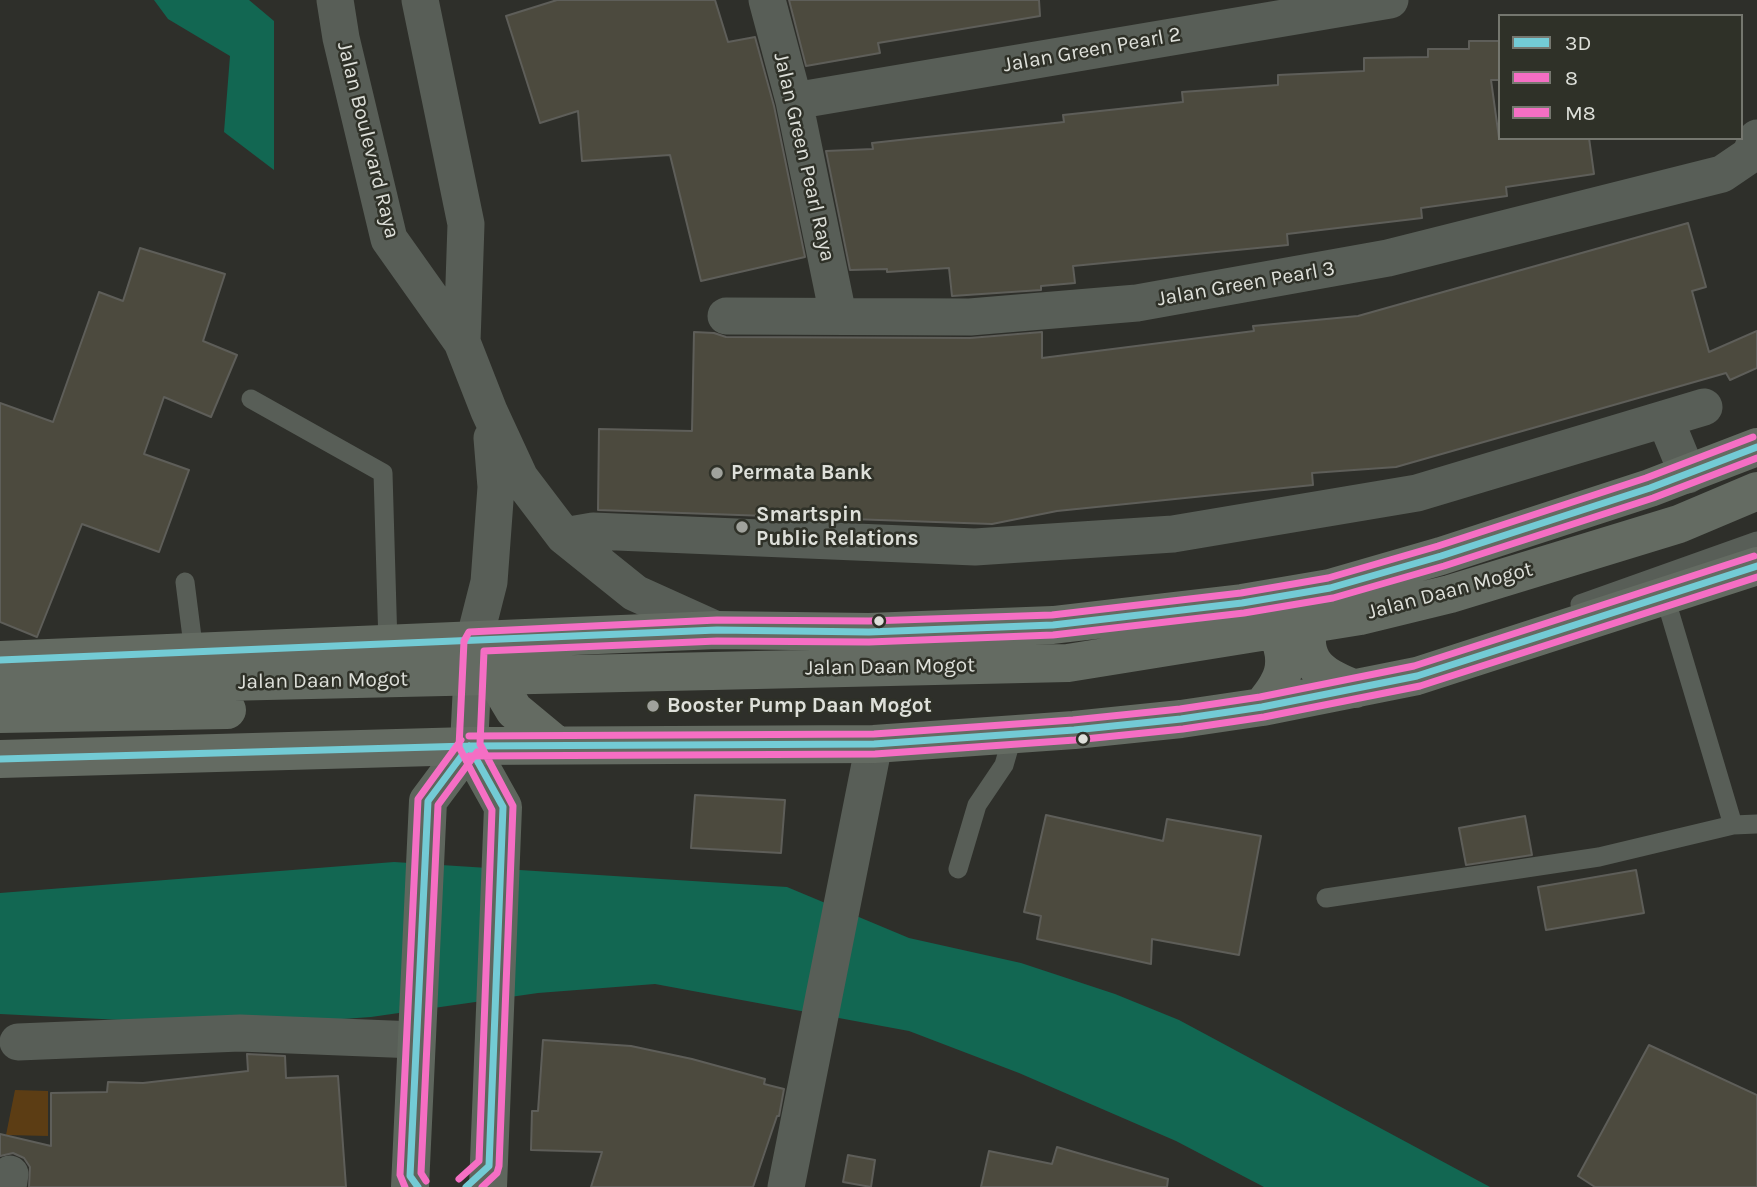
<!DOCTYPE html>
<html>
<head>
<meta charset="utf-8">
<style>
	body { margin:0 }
	#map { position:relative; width:1757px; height:1187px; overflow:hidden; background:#2e2f2a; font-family:Karla,sans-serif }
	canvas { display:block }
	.legend { position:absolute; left:1498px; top:14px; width:245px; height:126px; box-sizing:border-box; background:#2f3128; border:2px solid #75776f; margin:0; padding:9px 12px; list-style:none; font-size:21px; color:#dee0da }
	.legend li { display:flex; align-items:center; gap:14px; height:35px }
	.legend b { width:35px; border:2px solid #75776f }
</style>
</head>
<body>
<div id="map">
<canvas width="1757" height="1187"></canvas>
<ul class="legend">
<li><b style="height:9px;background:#73cbd5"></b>3D</li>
<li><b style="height:9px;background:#f56ec4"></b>8</li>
<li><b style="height:9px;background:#f56fc4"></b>M8</li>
</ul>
</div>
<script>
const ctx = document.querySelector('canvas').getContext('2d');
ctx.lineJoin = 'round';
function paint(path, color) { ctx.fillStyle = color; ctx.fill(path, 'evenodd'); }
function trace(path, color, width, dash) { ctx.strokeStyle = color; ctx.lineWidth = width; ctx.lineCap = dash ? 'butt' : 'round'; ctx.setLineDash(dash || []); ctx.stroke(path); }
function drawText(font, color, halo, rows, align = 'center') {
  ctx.font = font + ' Karla,sans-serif'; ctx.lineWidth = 5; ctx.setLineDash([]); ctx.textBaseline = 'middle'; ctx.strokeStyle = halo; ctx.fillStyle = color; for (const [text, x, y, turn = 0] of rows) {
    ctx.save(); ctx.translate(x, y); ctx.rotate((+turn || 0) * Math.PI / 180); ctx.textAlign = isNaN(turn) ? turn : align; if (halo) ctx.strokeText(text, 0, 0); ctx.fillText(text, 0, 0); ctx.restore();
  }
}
paint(new Path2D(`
	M15 1090 48 1091V1136L6 1135Z`), '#5c3d14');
paint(new Path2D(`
	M154 0H249L274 21V170L224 132 230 56 168 19Z
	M394 862 787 887 909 938 1021 963 1115 994 1179 1020 1490 1187H1264L1176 1141 1019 1073 909 1031 655 984 538 993 371 1017 243 1026 0 1014V893Z`), '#126752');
const building = new Path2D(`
	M557 0H715L728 42 755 37 774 106 805 257 701 281 670 155 582 161 578 111 540 123 506 16Z
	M789 0H1039L1040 16 878 43 880 53 806 66Z
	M1469 41H1500V80H1491L1499 138H1589L1594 174 1506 187 1507 196 1421 208 1422 218 1287 234 1288 245 1073 266 1075 283 1041 286V290L952 296 949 268 887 272V269L850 270 826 151 873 149 872 143 1064 122 1063 115 1183 102 1182 92 1278 85V75L1364 71V58L1428 57V49H1469Z
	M1688 223 1706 287 1692 291 1709 352 1757 331V368L1730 380 1726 373 1396 467 1312 473 1313 485 1057 511 992 524 598 510 599 429 692 431 694 332 714 333 726 337 970 338 1042 332V358L1254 331 1253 326 1358 316Z
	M140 248 225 274 203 341 237 355 211 417 164 397 144 454 189 470 159 552 82 524 37 637 0 622V403L53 422 99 292 123 301Z
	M695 795 785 800 781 853 691 848Z
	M1046 815 1163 841 1167 819 1261 836 1239 955 1152 939 1151 964 1037 939 1041 916 1024 912Z
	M1525 816 1532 855 1466 865 1459 828Z
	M1636 870 1644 913 1546 930 1538 887Z
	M543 1040 631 1046 692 1059 765 1079 764 1084 784 1089 779 1116H777L753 1187H591L602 1152 531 1150 532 1111H538Z
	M1649 1045 1757 1095V1187H1595L1578 1176Z
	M247 1054 285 1056 286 1078 338 1076 346 1187H29L30 1167 24 1158 13 1153 0 1156V1134L51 1146V1093L107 1092 108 1082 143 1083 248 1071Z
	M1057 1147 1168 1179 1167 1187H981L989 1151 1052 1164Z
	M848 1155 875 1160 871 1187 843 1182Z`);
paint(building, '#4c4a3e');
trace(building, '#5e5e59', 2);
trace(new Path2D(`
	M251 399 383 473 388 645
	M185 582 194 653
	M1665 597 1733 825
	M1580 604 1757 541
	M958 869 977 805 1004 765 1013 734
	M1326 898 1599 857 1733 825 1757 824`), '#585e57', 19);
trace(new Path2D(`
	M335 0 341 38 389 239 462 342 489 411 520 478 564 536 635 593 717 630
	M420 0 466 224 462 342
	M767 0 794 101 838 315
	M794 101 1390 0
	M726 316 970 317 1137 303 1388 258 1722 174 1750 155 1757 138
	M1665 419 1688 475
	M564 536 593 531 975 547 1173 534 1417 493 1704 407
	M474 641 489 582 496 487 492 438
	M18 1042 240 1033 416 1040
	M8 1187 10 1174
	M786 1187 874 744`), '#585e57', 37);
trace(new Path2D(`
	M474 643 469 746 503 807 488 1187
	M410 1187 428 801 469 746`), '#5e665d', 38);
trace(new Path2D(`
	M1318 603C1307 618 1302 645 1313 662 1322 676 1341 683 1355 689
	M1261 616C1282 630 1291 662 1278 684 1274 692 1267 700 1262 707
	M483 658 514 710 555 744
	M0 660 717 630 869 632 1053 625 1242 603 1330 588 1441 556 1650 488 1757 447
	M0 687 1068 663 1360 616 1450 594 1679 524 1757 491
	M0 714 227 710
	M0 759 469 746 874 744 1074 730 1181 719 1262 707 1417 676 1757 566`), '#646b62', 38);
trace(new Path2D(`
	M0 660 717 630 869 632 1053 625 1242 603 1330 588 1441 556 1650 488 1757 447
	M0 759 469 746 874 744 1074 730 1181 719 1262 707 1417 676 1757 566
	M418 1187 410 1176 428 801 469 746
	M466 1187 489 1166 503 807 469 746`), '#73cbd5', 7);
trace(new Path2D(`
	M469 756 875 754 1075 740 1183 729 1264 717 1420 686 1757 577
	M426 1181 421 1173 438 805 477 752
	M482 1187 497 1173 499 1166 513 806 480 744 484 651 717 641 869 642 1053 635 1244 613 1333 598 1444 566 1653 498 1757 458`), '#f56ec4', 7);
trace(new Path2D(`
	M469 736 874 734 1073 720 1180 709 1260 697 1414 666 1754 556
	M459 1179 479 1161 492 810 459 747 464 641 469 632 717 620 869 621 1052 615 1241 593 1328 578 1438 546 1646 478 1753 437
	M405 1187 400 1175 418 799 461 740`), '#f56fc4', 7);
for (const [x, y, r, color] of [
	[717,473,7,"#a0a29c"],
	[742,527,7,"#a0a29c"],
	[879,621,6,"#dee0da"],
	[653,706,7,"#a0a29c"],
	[1083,739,6,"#dee0da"]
]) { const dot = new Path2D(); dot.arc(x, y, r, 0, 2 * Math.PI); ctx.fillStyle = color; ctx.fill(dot); trace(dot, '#2f3128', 2.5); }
drawText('21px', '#dee0da', '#2f3128', [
	["Jalan Green Pearl 2",1092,50,-10],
	["Jalan Boulevard Raya",368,140,76],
	["Jalan Green Pearl Raya",804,157,77],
	["Jalan Green Pearl 3",1246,284,-10],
	["Jalan Daan Mogot",1450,591,-15],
	["Jalan Daan Mogot",890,667,-1],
	["Jalan Daan Mogot",323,681,-1]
]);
drawText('bold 21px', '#dee0da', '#2f3128', [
	["Permata Bank",731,473],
	["Smartspin",756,515],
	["Public Relations",756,539],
	["Booster Pump Daan Mogot",667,706]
], 'left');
</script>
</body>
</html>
